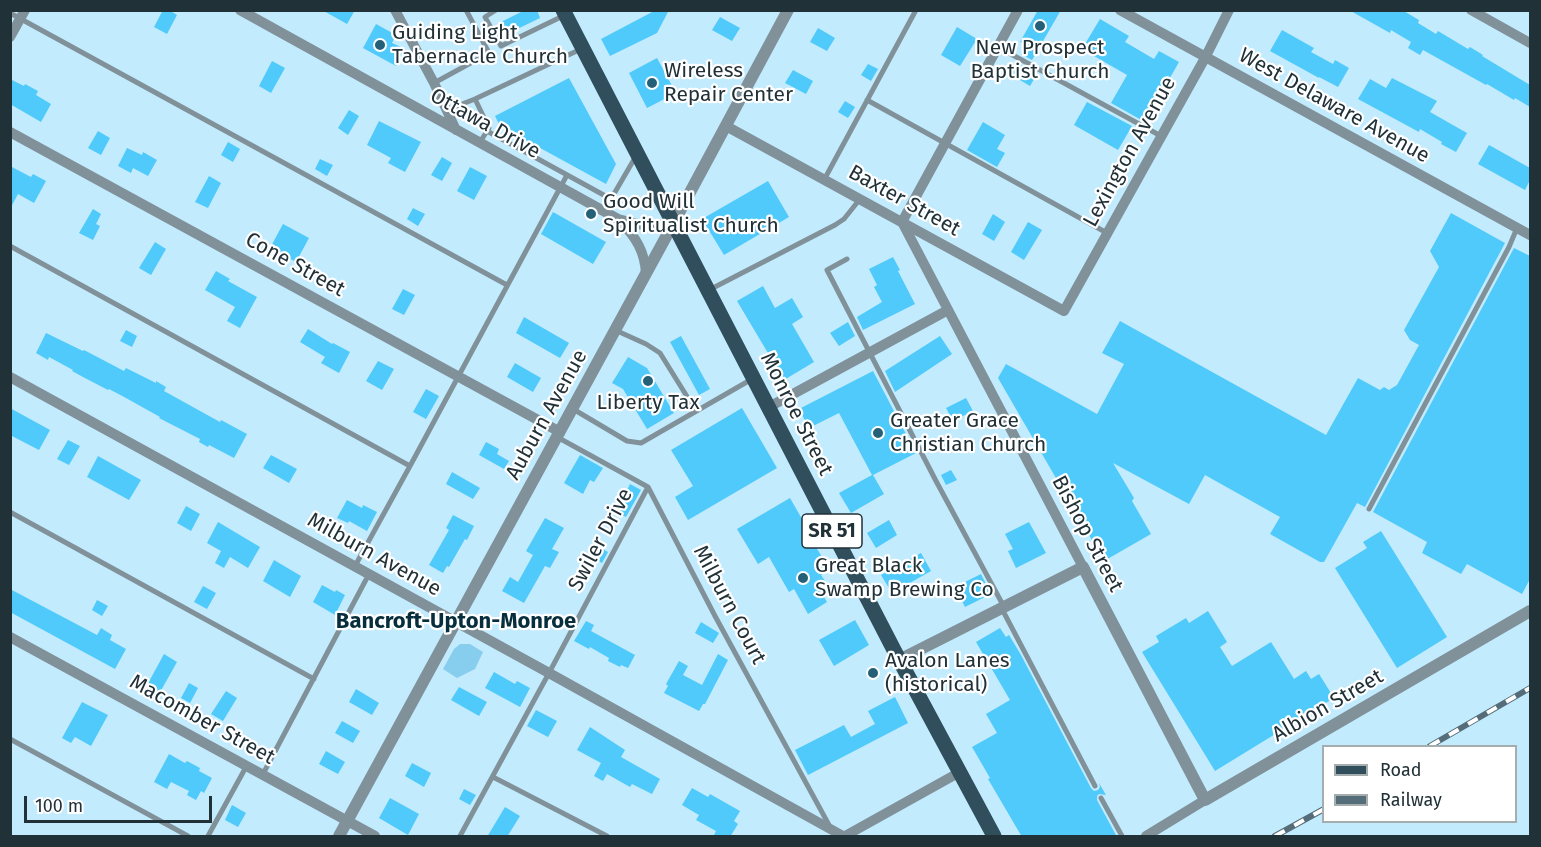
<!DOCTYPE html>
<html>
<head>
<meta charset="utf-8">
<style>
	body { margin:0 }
	#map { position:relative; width:1541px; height:847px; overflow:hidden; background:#c2ebfe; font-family:"Fira Sans",sans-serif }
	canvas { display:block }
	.frame { position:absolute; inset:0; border:12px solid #213138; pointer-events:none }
	.legend { position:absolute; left:1322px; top:745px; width:195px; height:78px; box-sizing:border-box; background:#fff; border:2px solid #a6adaf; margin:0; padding:8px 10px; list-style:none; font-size:18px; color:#213138 }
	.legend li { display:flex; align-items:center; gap:12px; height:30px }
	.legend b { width:30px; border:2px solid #a6adaf }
	.scale { position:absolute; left:24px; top:796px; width:188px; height:27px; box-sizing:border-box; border:3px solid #213138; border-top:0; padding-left:8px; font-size:18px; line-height:21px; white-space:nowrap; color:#213138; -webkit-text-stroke:4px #fff; paint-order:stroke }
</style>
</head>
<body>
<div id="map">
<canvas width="1541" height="847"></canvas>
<div class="frame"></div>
<ul class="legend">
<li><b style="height:8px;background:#304e5b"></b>Road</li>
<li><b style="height:8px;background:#556d78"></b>Railway</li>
</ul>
<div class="scale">100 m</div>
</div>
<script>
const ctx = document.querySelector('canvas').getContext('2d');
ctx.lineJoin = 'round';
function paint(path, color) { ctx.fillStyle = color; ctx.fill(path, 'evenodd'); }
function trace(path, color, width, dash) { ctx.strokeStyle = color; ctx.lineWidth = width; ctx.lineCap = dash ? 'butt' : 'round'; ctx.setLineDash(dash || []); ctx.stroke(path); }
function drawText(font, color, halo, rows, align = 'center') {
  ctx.font = font + ' "Fira Sans",sans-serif'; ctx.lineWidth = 4.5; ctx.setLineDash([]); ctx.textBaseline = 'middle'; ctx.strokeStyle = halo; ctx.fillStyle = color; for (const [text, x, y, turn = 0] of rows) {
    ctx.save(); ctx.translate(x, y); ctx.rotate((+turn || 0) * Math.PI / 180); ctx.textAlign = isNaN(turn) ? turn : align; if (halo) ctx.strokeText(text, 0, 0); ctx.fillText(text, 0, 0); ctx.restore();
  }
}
paint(new Path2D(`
	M460 644H470L483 652 475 669 457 678 443 669 454 649Z`), '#87ceee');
paint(new Path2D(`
	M163 10H169L177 15 167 34 154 27Z
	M322 10H355L347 24Z
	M525 10H537L540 18 507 34 501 22Z
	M656 10H669L657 33 610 56 601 39Z
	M1038 10H1061L1032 60 1021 54 1027 45 1020 42Z
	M1349 10H1402L1419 20 1418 23 1436 34 1438 31 1468 49 1470 47 1483 55 1482 56 1530 85V107L1515 98 1514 100 1487 84 1486 85 1423 50 1420 55 1408 48 1411 42 1391 30 1390 33Z
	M720 17 740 28 732 41 712 30Z
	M1100 19 1129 36 1125 42 1154 59 1159 51 1179 62 1145 122 1111 103 1127 75 1082 49Z
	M376 24 396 35 392 43 401 47 398 51 402 53 396 66 363 48Z
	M957 27 977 39 960 66 941 55Z
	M818 28 835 38 827 51 810 42Z
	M1282 30 1314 48 1311 52 1333 64 1335 60 1349 68 1338 87 1319 77V78L1270 51Z
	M657 58 676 93 647 108 629 73Z
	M272 61 285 68 271 93 259 86Z
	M1017 63 1037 74 1030 86 1010 74Z
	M868 64 878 69 871 81 861 75Z
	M793 70 813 81 806 94 785 83Z
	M569 78 616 164 606 184 500 126 495 116Z
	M1392 78 1437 101 1430 112 1467 133 1456 152 1441 144 1442 142 1420 129 1419 132 1358 99 1370 79 1386 88Z
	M10 79 24 86 25 84 38 91 36 95 51 104 41 122 10 104Z
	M845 101 855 107 848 118 838 112Z
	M1087 102 1132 126 1118 150 1074 125Z
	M349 110 359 116 348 135 338 128Z
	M379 121 421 142 405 172 388 163 391 158 367 145Z
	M983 122 1005 135 997 149 1005 153 997 167 967 150Z
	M98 131 110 138 101 155 88 148Z
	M228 142 240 149 233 162 221 155Z
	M1489 145 1530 168V180L1525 190 1478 164Z
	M127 148 142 155 143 152 157 160 148 176 133 168 131 173 118 166Z
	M442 157 452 163 442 181 431 175Z
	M320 159 333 165 327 176 315 169Z
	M10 166 31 177 33 174 46 181 34 203 18 194 10 209Z
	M470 167 487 176 474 200 457 191Z
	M209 176 221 183 208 208 195 202Z
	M768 181 789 217 724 255 702 219Z
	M413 208 425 214 418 226 407 219Z
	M93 209 101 214 96 224 100 226 93 240 79 233Z
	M553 212 606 242 593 264 541 234Z
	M1451 213 1505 243 1365 507 1357 503 1324 562H1320L1270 534 1280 517 1205 475 1189 504 1113 463 1134 498 1132 501 1151 534 1104 561 998 378 1006 364 1097 414 1124 364 1102 353 1120 321 1326 435 1358 378 1380 390 1384 387 1389 390 1397 385 1419 345 1410 340 1404 330 1439 267 1430 251Z
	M993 214 1005 222 994 241 982 234Z
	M1028 222 1042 230 1024 260 1011 252Z
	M283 224 309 238 296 262 270 248Z
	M155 242 166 249 151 275 139 268Z
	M1514 248 1530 256V579L1522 594 1467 564 1461 574 1422 553 1427 542 1373 512Z
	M893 257 900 270 898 271 915 304 863 330 857 317 882 302 874 287 877 285 869 269Z
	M216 271 230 279 228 281 257 297 240 328 227 321 235 307 205 290Z
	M763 286 775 308 792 298 803 317 792 324 814 362 784 380 737 301Z
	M403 289 415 295 404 315 392 309Z
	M524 317 569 343 560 358 516 333Z
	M848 322 855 336 839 346 830 333Z
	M308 329 332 344 333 343 350 352 339 373 321 363 325 357 300 342Z
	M126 330 137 336 132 347 120 341Z
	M46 333 83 351 84 350 124 371 126 368 156 383V381L166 387 164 391 220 422 221 420 247 434 234 458 209 445 208 447 199 442 200 439 159 418 160 417 126 398 109 389 108 390 83 377 72 371 73 370 49 357 48 360 36 353Z
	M681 336 710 389 699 395 670 342Z
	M940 336 952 354 895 392 885 371Z
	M628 357 647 368 674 413 647 429 623 389 612 383Z
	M378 361 394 369 382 390 366 381Z
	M515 363 541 378 533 392 507 377Z
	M873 371 916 453 873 475 884 494 851 513 839 493 872 475 839 413 809 428 799 409Z
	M426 389 439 396 426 419 413 412Z
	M966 398 973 411 953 421 946 408Z
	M10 408 50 430 39 450 10 435Z
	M742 408 777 468 688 520 675 497 693 486 671 450Z
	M68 440 80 446 69 465 57 459Z
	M486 442 499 449 497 454 509 461 504 469 479 455Z
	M271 455 297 469 289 483 263 468Z
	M580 455 603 468 594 482 590 480 583 494 564 483Z
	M98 456 141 480 129 500 87 477Z
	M951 470 957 480 946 485 941 475Z
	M452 472 480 488 473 499 446 484Z
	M630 484 641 490 626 517 616 512Z
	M790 498 810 533 808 534 830 570 821 575 828 585 820 590 827 602 808 614 794 589 789 592 769 557 758 564 737 529Z
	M347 500 362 508 363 505 377 512 367 531 349 521 348 523 337 518Z
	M186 506 200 514 191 531 177 523Z
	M453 515 474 526 467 540 465 539 449 567 447 566 443 573 429 565 449 530 446 528Z
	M545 518 564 528 552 549 559 552 550 568 545 566 524 603 502 591 510 577 518 582 533 555 526 551Z
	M889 520 897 535 876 548 867 533Z
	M218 522 260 547 248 568 230 557 224 568 215 563 221 551 207 543Z
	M1029 522 1046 553 1016 568 1008 551 1013 549 1005 534Z
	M1381 531 1447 637 1397 668 1335 568 1367 548 1363 542Z
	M597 546 608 552 602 563 591 557Z
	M921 553 931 571 892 593 881 575Z
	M274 560 301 576 290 597 263 581Z
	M981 574 991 594 965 607 955 587Z
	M322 585 335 592 336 590 345 595 335 615 313 602Z
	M203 586 216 593 207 609 194 602Z
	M10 589 97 635 101 628 112 635 110 640 126 649 115 669 10 612Z
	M97 600 108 606 102 616 92 610Z
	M1208 611 1227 642 1220 647 1232 666 1271 642 1294 679 1306 671 1311 679 1319 674 1334 698 1215 771 1142 652 1159 642 1156 636 1186 618 1189 623Z
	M855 620 869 645 834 666 819 640Z
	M586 621 594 625 591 631 635 655 628 668 621 665 620 667 608 661 609 658 590 647 589 649 574 641Z
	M701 622 719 633 713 643 695 633Z
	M1000 628 1006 637 1009 635 1021 655 1091 788 1094 791 1098 790 1100 787 1099 783 1106 795 1099 794 1097 796V800L1117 837H1022L988 779 990 778 972 747 997 733 986 714 1010 700 976 642Z
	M164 654 177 662 159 694 146 687Z
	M718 654 728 660 705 704H703L699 711 664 693 668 686 666 684 679 661 688 666 683 675 702 685Z
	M494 672 515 684 517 681 530 688 520 707 485 688Z
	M189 683 198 688 190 703 181 698Z
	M459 687 487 702 479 716 451 700Z
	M356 689 379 703 372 715 349 702Z
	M226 691 237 698 223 721 211 714Z
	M895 697 908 723 808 775 795 750 844 725 851 737 875 724 868 711Z
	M82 702 108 715 91 746 75 737 71 743 62 738Z
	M536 710 557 721 548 737 527 726Z
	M342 721 360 731 353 743 335 733Z
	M590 727 625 750 621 757 660 779 652 794 632 784 630 787 607 774 603 781 594 776 601 763 577 750Z
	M326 751 345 762 338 774 319 764Z
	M169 754 185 763 187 761 200 768 199 771 212 778 204 793 201 791 196 800 187 795 189 791 171 782 167 789 154 782Z
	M412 763 431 773 424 787 405 776Z
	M692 788 708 797 710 794 740 811 734 821 738 824 730 837H713L716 831 696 820 699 815 682 805Z
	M464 789 476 795 470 805 459 799Z
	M390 798 419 814 408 835 379 818Z
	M232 805 246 813 238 827 225 820Z
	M505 807 520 816 507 837H487Z`), '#4fcafa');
trace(new Path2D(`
	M496 10 485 17 501 46 563 16
	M10 13 507 285
	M998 47 1161 136
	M434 83 489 53 466 10
	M475 99 489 128 480 142
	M867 100 1107 233
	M447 110 475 99 581 49
	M487 131 611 199 636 156
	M824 180 916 10
	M10 246 410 466 567 175
	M847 259 827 270 936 481 1003 605
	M709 290 835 225 844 219 860 199
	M615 330 646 344 660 353 696 411
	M573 409 627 441 641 443 752 379
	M557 437 648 487 715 616 829 825
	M1369 509 1509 247 1517 228
	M10 512 314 679
	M355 566 410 466
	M1002 609 1095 786
	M10 739 188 836
	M263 774 369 574
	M493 777 607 836
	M1101 798 1122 836
	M208 836 246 767
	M460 836 549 673 648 487`), '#819199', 5);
trace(new Path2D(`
	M240 10 618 219 646 226 673 224
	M395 10 434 83 456 130
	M1018 10 902 222 1083 567
	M1120 10 1530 235
	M1471 10 1530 43
	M10 37 25 10
	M726 126 1064 311 1205 58 1229 10
	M10 132 560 432
	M620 221C636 237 645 252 646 274
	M10 377 549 673 843 836
	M769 407 948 310
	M10 637 375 836
	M845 836 960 772
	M1146 836 1205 800`), '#819199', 10);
trace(new Path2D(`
	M899 660 1083 567 1205 800 1530 611
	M339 836 673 224 788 10`), '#819199', 12);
trace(new Path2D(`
	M563 10 894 650 994 836`), '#304e5b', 15);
const rail = new Path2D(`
	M1430 746 1530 688
	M1275 836 1324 809`);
trace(rail, '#556d78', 6);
trace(rail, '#fff', 4, [11]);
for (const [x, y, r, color] of [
	[1040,26,6,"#246078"],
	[380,45,6,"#246078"],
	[652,83,6,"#246078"],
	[591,214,6,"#246078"],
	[648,381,6,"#246078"],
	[878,433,6,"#246078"],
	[803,578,6,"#246078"],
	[873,673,6,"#246078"]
]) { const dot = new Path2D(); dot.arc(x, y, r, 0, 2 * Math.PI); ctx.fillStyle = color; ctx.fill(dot); trace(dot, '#fff', 2); }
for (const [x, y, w] of [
	[832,531,60]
]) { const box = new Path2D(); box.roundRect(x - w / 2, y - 17, w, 34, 4.5); ctx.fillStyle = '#fff'; ctx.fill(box); trace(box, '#213138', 1.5); }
drawText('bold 20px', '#213138', null, [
	["SR 51",832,531]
]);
drawText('21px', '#213138', '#fff', [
	["Guiding Light",392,33],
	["Tabernacle Church",392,57],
	["New Prospect",1040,48,"center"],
	["Baptist Church",1040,72,"center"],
	["Wireless",664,71],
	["Repair Center",664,95],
	["Good Will",603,202],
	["Spiritualist Church",603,226],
	["Liberty Tax",648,403,"center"],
	["Greater Grace",890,421],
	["Christian Church",890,445],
	["Great Black",815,566],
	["Swamp Brewing Co",815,590],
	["Avalon Lanes",885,661],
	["(historical)",885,685]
], 'left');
drawText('21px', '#213138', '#fff', [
	["West Delaware Avenue",1334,106,29],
	["Ottawa Drive",485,124,29],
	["Lexington Avenue",1130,152,-61],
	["Baxter Street",904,201,29],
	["Cone Street",295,265,29],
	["Monroe Street",796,414,63],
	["Auburn Avenue",547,415,-61],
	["Bishop Street",1087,534,62],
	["Swiler Drive",601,540,-62],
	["Milburn Avenue",374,555,29],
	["Milburn Court",729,605,62],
	["Albion Street",1328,706,-30],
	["Macomber Street",202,720,29]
]);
drawText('bold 22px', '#072e3c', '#fff', [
	["Bancroft-Upton-Monroe",456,622]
]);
</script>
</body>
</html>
